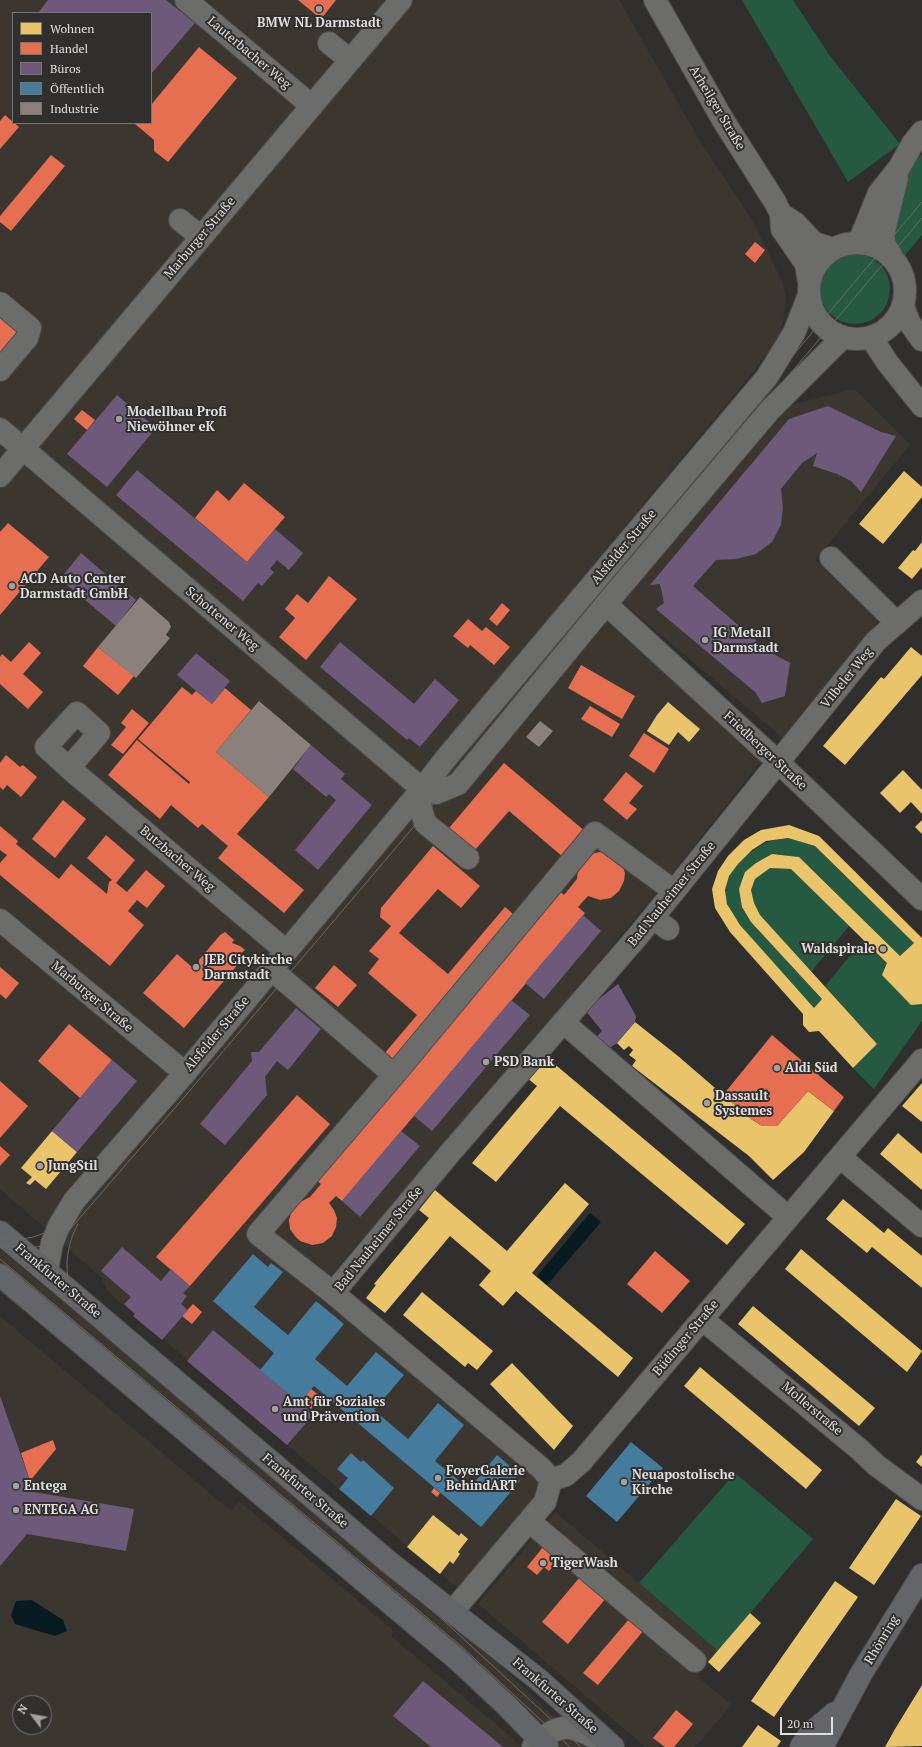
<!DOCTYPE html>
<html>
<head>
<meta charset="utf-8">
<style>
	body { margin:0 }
	#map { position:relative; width:922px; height:1747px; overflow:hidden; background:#302f2e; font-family:"PT Serif",serif }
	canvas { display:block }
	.legend { position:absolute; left:12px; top:12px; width:140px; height:112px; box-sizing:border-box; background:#312f2d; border:1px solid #777574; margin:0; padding:5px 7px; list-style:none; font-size:12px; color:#e0dfde }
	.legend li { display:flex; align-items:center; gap:8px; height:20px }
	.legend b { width:20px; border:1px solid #777574 }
	.north { position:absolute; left:12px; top:1695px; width:40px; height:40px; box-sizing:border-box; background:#312f2d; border:1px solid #777574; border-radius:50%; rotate:302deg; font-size:11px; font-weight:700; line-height:16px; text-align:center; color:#e0dfde }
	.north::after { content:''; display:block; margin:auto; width:14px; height:18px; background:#a2a1a0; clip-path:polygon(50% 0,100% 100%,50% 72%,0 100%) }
	.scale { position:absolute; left:780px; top:1717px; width:53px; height:18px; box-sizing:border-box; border:2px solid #e0dfde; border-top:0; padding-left:5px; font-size:12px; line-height:14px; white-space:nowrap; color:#e0dfde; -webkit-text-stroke:3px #312f2d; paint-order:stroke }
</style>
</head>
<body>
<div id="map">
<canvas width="922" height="1747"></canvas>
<ul class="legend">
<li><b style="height:11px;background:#e9c46a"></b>Wohnen</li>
<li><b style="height:11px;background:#e76f51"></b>Handel</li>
<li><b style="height:11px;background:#6d597a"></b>Büros</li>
<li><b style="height:11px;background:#457b9d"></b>Öffentlich</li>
<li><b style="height:11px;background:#8a817c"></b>Industrie</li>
</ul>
<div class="north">N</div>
<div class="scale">20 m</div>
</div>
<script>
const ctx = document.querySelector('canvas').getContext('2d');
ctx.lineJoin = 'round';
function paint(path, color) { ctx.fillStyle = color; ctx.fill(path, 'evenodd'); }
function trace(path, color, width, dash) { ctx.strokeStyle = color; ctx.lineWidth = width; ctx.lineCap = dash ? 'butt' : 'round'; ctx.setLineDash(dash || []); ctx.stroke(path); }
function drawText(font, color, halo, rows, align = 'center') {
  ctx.font = font + ' "PT Serif",serif'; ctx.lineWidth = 4; ctx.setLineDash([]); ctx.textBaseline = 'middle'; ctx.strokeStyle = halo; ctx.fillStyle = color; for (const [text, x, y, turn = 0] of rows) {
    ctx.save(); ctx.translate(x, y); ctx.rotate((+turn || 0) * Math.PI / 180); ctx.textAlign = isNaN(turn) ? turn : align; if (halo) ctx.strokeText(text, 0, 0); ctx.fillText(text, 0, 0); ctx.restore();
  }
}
paint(new Path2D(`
	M0 0H619L697 136 752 220 782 281 786 297 783 324 778 340 754 371 572 590 761 761 667 880 554 1016 318 1290 545 1485 460 1590 287 1445 107 1291 101 1277 0 1189ZM13 13H151V123H13Z
	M854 389 910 445 815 560 878 622 784 739 622 602 791 405Z
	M0 1242 496 1657 495 1660 585 1747H559L543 1729 455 1647 0 1263Z
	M0 1316 231 1511 239 1501 394 1631 391 1636 510 1736 521 1747H0ZM20 1703H44V1727H20Z
	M556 1512 718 1651 697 1676 732 1705 695 1747H645L478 1604Z`), '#3b3630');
paint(new Path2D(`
	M742 0H793L830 56 900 144 848 182Z
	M922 154V235L901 260 891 244 893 219 911 167Z
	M820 289a35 35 0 1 1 70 0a35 35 0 1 1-70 0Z
	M788 838 815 846 914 943 900 956 799 857 772 854 756 863 745 872 742 907 751 922 822 999 814 1008C793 986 772 963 753 940 745 930 730 914 727 902 723 887 729 872 741 861 757 846 766 840 788 838Z
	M770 868 791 869 849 926 811 972 760 915 754 903 751 890 755 879Z
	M863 940 887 963 922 1004V1021L874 1089 853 1068 877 1044 825 986Z
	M735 1473 813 1539 718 1651 639 1583Z`), '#255941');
paint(new Path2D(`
	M590 1213 601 1222 547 1285 537 1276Z
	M32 1600 63 1620 67 1631 55 1636 15 1624 11 1615 16 1601Z`), '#071b20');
paint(new Path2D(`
	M904 471 922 487V497L883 544 859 524Z
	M922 542V567L912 579 898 568 913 550 915 551Z
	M911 647 922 656V675L845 765 823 746 881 677 884 679Z
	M668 702 700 729 689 742 678 732 669 745 647 731 657 715Z
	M903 770 922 790V814L911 802 900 813 880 793Z
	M922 820V834L915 827Z
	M789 825 819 836 922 938V1004L911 1005 882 975 887 963 791 869 770 868 755 879 751 890 754 903 760 915 877 1044 853 1068 819 1031 809 1032 803 1025V1014L730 932 715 908 712 889 718 871 728 856 744 840 761 830ZM788 838 815 846 914 943 900 956 799 857 772 854 756 863 745 872 739 889 742 907 751 922 822 999 814 1008 740 925 727 904 725 890 729 876 738 864 752 850 766 841Z
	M635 1022 678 1056 751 1119 762 1126H777L808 1091 834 1111 804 1152 773 1180 749 1156 632 1066 636 1060 629 1055 633 1050 629 1046 624 1050 617 1043Z
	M545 1056 745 1224 727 1245 560 1106 496 1182 472 1163 537 1086 527 1078Z
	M922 1083V1122L902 1106Z
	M52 1131 77 1152 46 1189 35 1180 30 1185 26 1183 32 1177 21 1168Z
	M898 1133 922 1154V1190L880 1154Z
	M565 1183 589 1204 532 1273 633 1358 618 1377 516 1291 503 1306 479 1285 491 1271 450 1236 385 1313 366 1298 376 1285 374 1284 429 1218 419 1210 435 1190 507 1251Z
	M843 1199 884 1233 888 1228 922 1256V1288L872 1247 867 1253 826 1219Z
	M801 1249 922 1351 907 1372 785 1269Z
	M422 1292 493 1351 477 1370 468 1363 465 1367 403 1315Z
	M753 1306 875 1408 859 1426 738 1324Z
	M512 1363 573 1426 554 1450 490 1384Z
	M700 1367 822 1470 806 1489 684 1386Z
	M922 1454V1467L916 1462Z
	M896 1499 921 1516 874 1585 849 1568Z
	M433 1515 459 1536 461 1533 468 1539 458 1552 460 1554 453 1564 450 1561 440 1574 407 1547Z
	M835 1581 858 1597 774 1717 751 1701Z
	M750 1613 761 1623 719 1672 708 1662Z
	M922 1685V1746L885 1747 895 1729Z
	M758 1725 781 1741 777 1747H742Z`), '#e9c46a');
paint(new Path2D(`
	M298 0H336L321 19Z
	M199 47 237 78 168 162 154 151V140L135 124 151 123V105Z
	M5 115 19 127 0 149V121Z
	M51 155 65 166 11 231 0 222V216Z
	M755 242 765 250 755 263 745 254Z
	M0 314 22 333 0 358Z
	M82 410 95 420 87 430 74 419Z
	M244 483 285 517 247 562 195 518 217 490 229 501Z
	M8 523 49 557 0 615V532Z
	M329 576 357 599 306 660 279 637 295 618 285 609 297 594 308 603Z
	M502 603 510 610 497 626 489 619Z
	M468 619 482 631 486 627 510 647 494 665 470 645 468 648 453 636Z
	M29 642 41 653 23 674 43 692 28 709 0 684V657L2 654 11 662Z
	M98 647 134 676 118 695 83 666Z
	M581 665 635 696 622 719 568 688Z
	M182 687 192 695 196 691 212 704 225 688 251 710 216 752 269 797 237 834 304 890 284 913 218 858 228 846 202 824 198 828 171 805 160 819 108 775 137 740 189 784 190 782 138 739Z
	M590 706 620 724 612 737 581 719Z
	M132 709 149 723 123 754 111 745 126 727 121 723Z
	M644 733 669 749 654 773 629 756Z
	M6 755 20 767 23 765 37 777 21 797 7 785 3 790 0 787V763Z
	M504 763 586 832 563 857 509 811 475 850 449 828Z
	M626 772 643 786 629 803 637 809 627 820 603 800Z
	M63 800 86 819 55 858 32 839Z
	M0 826 18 841 16 844 59 879 71 864 107 894 109 882 112 880 87 858 106 835 135 860 116 883 127 892 146 870 165 886 147 908 137 900 128 911 144 925 110 966 0 875V863L7 855 0 850Z
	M433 846 480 886 461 908 438 889 399 933 448 974 505 907 519 919 395 1064 384 1054 417 1015 368 973 379 959 369 951 391 926 380 917 381 908Z
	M599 852 608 853 622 865 625 873 624 881 619 891 611 898 600 900 588 896 578 907 585 913 522 988 342 1201 336 1196 329 1203 334 1210 337 1218 336 1227 332 1236 323 1243 312 1245 300 1241 295 1236 290 1229 289 1220 292 1210 296 1204 310 1197 321 1184 313 1177 556 888 564 895 577 879 578 868 592 854Z
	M225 932 234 940 232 943 240 946 245 950 237 956 240 962 184 1028 143 993 177 954 193 968 199 967V960L220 935Z
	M334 965 357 985 338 1007 315 988Z
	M0 967 19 983 6 999 0 994Z
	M69 1024 112 1060 80 1098 38 1061Z
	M772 1035 844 1097 834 1111 808 1091 777 1126H762L751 1119 723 1095Z
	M0 1081 28 1106 0 1138Z
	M297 1095 330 1124 190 1286 156 1257Z
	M0 1146 10 1155 0 1166Z
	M655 1251 690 1281 662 1313 627 1284Z
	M193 1304 202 1312 192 1324 182 1316Z
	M311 1389 321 1397 311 1409 301 1401Z
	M53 1440 56 1449 30 1481 21 1453Z
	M434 1488 440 1493 437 1497 431 1492Z
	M543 1547 559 1560 549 1571 544 1567 537 1575 527 1567Z
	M580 1577 606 1598 568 1644 542 1622Z
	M630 1618 644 1630 598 1685 583 1673Z
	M676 1710 693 1724 674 1747H665L653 1738Z`), '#e76f51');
paint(new Path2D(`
	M48 0H166L195 23 151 74V13H38Z
	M117 395 156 428 107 487 67 454Z
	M828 406 881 432 896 436 861 492 851 481 837 474 813 466 817 453 802 463 781 489 783 508 781 525 772 542 756 554 736 559 716 560 693 586 768 651 790 663 785 696 762 703 755 692 656 609 664 603 660 584 650 585 789 419Z
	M137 470 247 562 275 529 303 553 289 570 277 560 270 569 274 572 262 586 258 583 243 601 116 495Z
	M81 553 136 600 116 626 60 579Z
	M340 642 414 704 435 679 459 700 420 747 409 738 407 740 320 667Z
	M196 653 230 681 212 704 177 675Z
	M311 745 345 774 341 779 372 805 318 870 295 850 336 800 329 794 326 797 293 769Z
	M583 915 601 931 544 999 525 983Z
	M618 984 636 1016 635 1022 617 1043 608 1049 595 1038 602 1031 585 1010Z
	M511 1000 530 1015 432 1131 414 1116Z
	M296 1008 321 1029 288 1070 277 1061 265 1077 267 1095 225 1145 200 1124 252 1061 251 1052H259Z
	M112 1060 137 1081 77 1152 52 1131Z
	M401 1131 420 1146 360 1217 342 1201Z
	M122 1247 161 1281 171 1269 190 1286 183 1293 187 1296 181 1304 188 1310 162 1340 133 1316 135 1314 124 1304 131 1297 101 1271Z
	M213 1330 314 1414 287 1445 187 1361Z
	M0 1396 34 1492 134 1509 126 1551 27 1534 0 1566Z
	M423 1681 503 1747H431L393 1716Z`), '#6d597a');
paint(new Path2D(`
	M253 1254 268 1267 271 1263 283 1272 254 1307 288 1335 316 1301 344 1324 315 1359 347 1386 376 1352 404 1375 374 1410 408 1439 438 1403 464 1425 435 1461 469 1489 497 1455 511 1467 508 1471 520 1481 481 1527 314 1386 300 1403 260 1370 274 1353 213 1301Z
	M631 1442 663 1468 617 1522 586 1496Z
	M351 1453 361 1462 363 1460 394 1488 371 1516 339 1489 348 1478 337 1469Z`), '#457b9d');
paint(new Path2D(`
	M140 597 169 622 171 627 166 635 170 638 136 678 98 647Z
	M259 701 311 745 269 797 216 752Z
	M540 721 553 731 539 747 526 737Z`), '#8a817c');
const minor = new Path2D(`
	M186 0 312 106
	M655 0 723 120 775 202 781 214 782 229 806 264 809 282
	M329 43 350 60
	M781 214 795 223 814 243 833 249
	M180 220 201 237
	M859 242 879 193 899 168 913 143 922 132
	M809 291a48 48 0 1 1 96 0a48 48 0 1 1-96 0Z
	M891 255 885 245 883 235 897 178
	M0 303 30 328 27 338 0 370
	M903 306 909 322 922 340
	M871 337 887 362 922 406
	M0 429 422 789
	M0 476 401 0
	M831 558 897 623
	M606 604 778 762 922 899
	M77 713 99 733 69 768 46 747Z
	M69 768 286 951
	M422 789 447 757 767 377 794 333 809 295
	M422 789 420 805 425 823 468 858
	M653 918 668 929
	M0 920 185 1073
	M271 969 394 1075
	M563 1022 788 1217
	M840 1157 922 1226
	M47 1270 52 1243 59 1226 74 1201 185 1073 422 789 436 793 458 784 606 604 770 410 843 337
	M333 1293 258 1234 394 1075 595 833 674 891
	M702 1319 859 1449 876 1465 922 1499
	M551 1480 542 1469 333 1293 450 1153 637 937 876 641 922 601
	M529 1521 695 1661
	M452 1612 545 1502 551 1480 566 1475 581 1462 922 1060
	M533 1747C561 1719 572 1725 604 1743`);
const major = new Path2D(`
	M0 1232 390 1563 539 1680 613 1747
	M0 1275 458 1660 506 1705 547 1747
	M801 1747 810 1734 835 1713
	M822 1747 861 1674 922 1575`);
trace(minor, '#4d4c4b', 24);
trace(major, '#4d4c4b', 24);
trace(minor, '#6c6c6b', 22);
trace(major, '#636569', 22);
trace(new Path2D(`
	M78 1224C66 1245 63 1273 73 1295 76 1302 81 1308 84 1314
	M0 1238C34 1243 52 1232 76 1209L420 805 521 679 922 202
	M0 1246C33 1249 47 1251 72 1227L186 1095 444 791 492 729 569 635 922 218
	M0 1247 347 1537 443 1620 581 1747
	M0 1259 462 1647 570 1747
	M61 1298C54 1278 58 1252 65 1232`), '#6b6a69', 1);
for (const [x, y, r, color] of [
	[319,9,4,"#a2a1a0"],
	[119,419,4,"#a2a1a0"],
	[12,586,4,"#a2a1a0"],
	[705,640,4,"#a2a1a0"],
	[883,949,4,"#a2a1a0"],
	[196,967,4,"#a2a1a0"],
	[486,1062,4,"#a2a1a0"],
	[777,1068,4,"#a2a1a0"],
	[707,1103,4,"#a2a1a0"],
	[40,1166,4,"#a2a1a0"],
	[275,1409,4,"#a2a1a0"],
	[438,1478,4,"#a2a1a0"],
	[624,1482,4,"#a2a1a0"],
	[16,1486,4,"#a2a1a0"],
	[16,1510,4,"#a2a1a0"],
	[543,1563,4,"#a2a1a0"]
]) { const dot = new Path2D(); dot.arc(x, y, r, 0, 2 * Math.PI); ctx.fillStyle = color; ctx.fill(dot); trace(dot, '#312f2d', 1.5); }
drawText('bold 13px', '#e0dfde', '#312f2d', [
	["BMW NL Darmstadt",319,23,"center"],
	["Modellbau Profi",127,412],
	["Niewöhner eK",127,427],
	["ACD Auto Center",20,579],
	["Darmstadt GmbH",20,594],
	["IG Metall",713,633],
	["Darmstadt",713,648],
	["Waldspirale",875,949,"right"],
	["JEB Citykirche",204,960],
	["Darmstadt",204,975],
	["PSD Bank",494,1062],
	["Aldi Süd",785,1068],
	["Dassault",715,1096],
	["Systemes",715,1111],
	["JungStil",48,1166],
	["Amt für Soziales",283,1402],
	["und Prävention",283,1417],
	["FoyerGalerie",446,1471],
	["BehindART",446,1486],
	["Neuapostolische",632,1475],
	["Kirche",632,1490],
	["Entega",24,1486],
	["ENTEGA AG",24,1510],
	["TigerWash",551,1563]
], 'left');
drawText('13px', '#e0dfde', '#312f2d', [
	["Lauterbacher Weg",249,53,40],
	["Arheilger Straße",717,108,59],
	["Marburger Straße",200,238,-50],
	["Alsfelder Straße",624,547,-50],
	["Schottener Weg",222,619,40],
	["Vilbeler Weg",847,678,-51],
	["Friedberger Straße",765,751,43],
	["Butzbacher Weg",177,859,40],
	["Bad Nauheimer Straße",672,894,-51],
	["Marburger Straße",92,997,40],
	["Alsfelder Straße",217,1034,-50],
	["Bad Nauheimer Straße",379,1239,-51],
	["Frankfurter Straße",58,1281,40],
	["Büdinger Straße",686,1338,-50],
	["Mollerstraße",812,1409,40],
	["Frankfurter Straße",305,1491,40],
	["Rhönring",882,1640,-59],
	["Frankfurter Straße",555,1696,41]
]);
</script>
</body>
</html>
